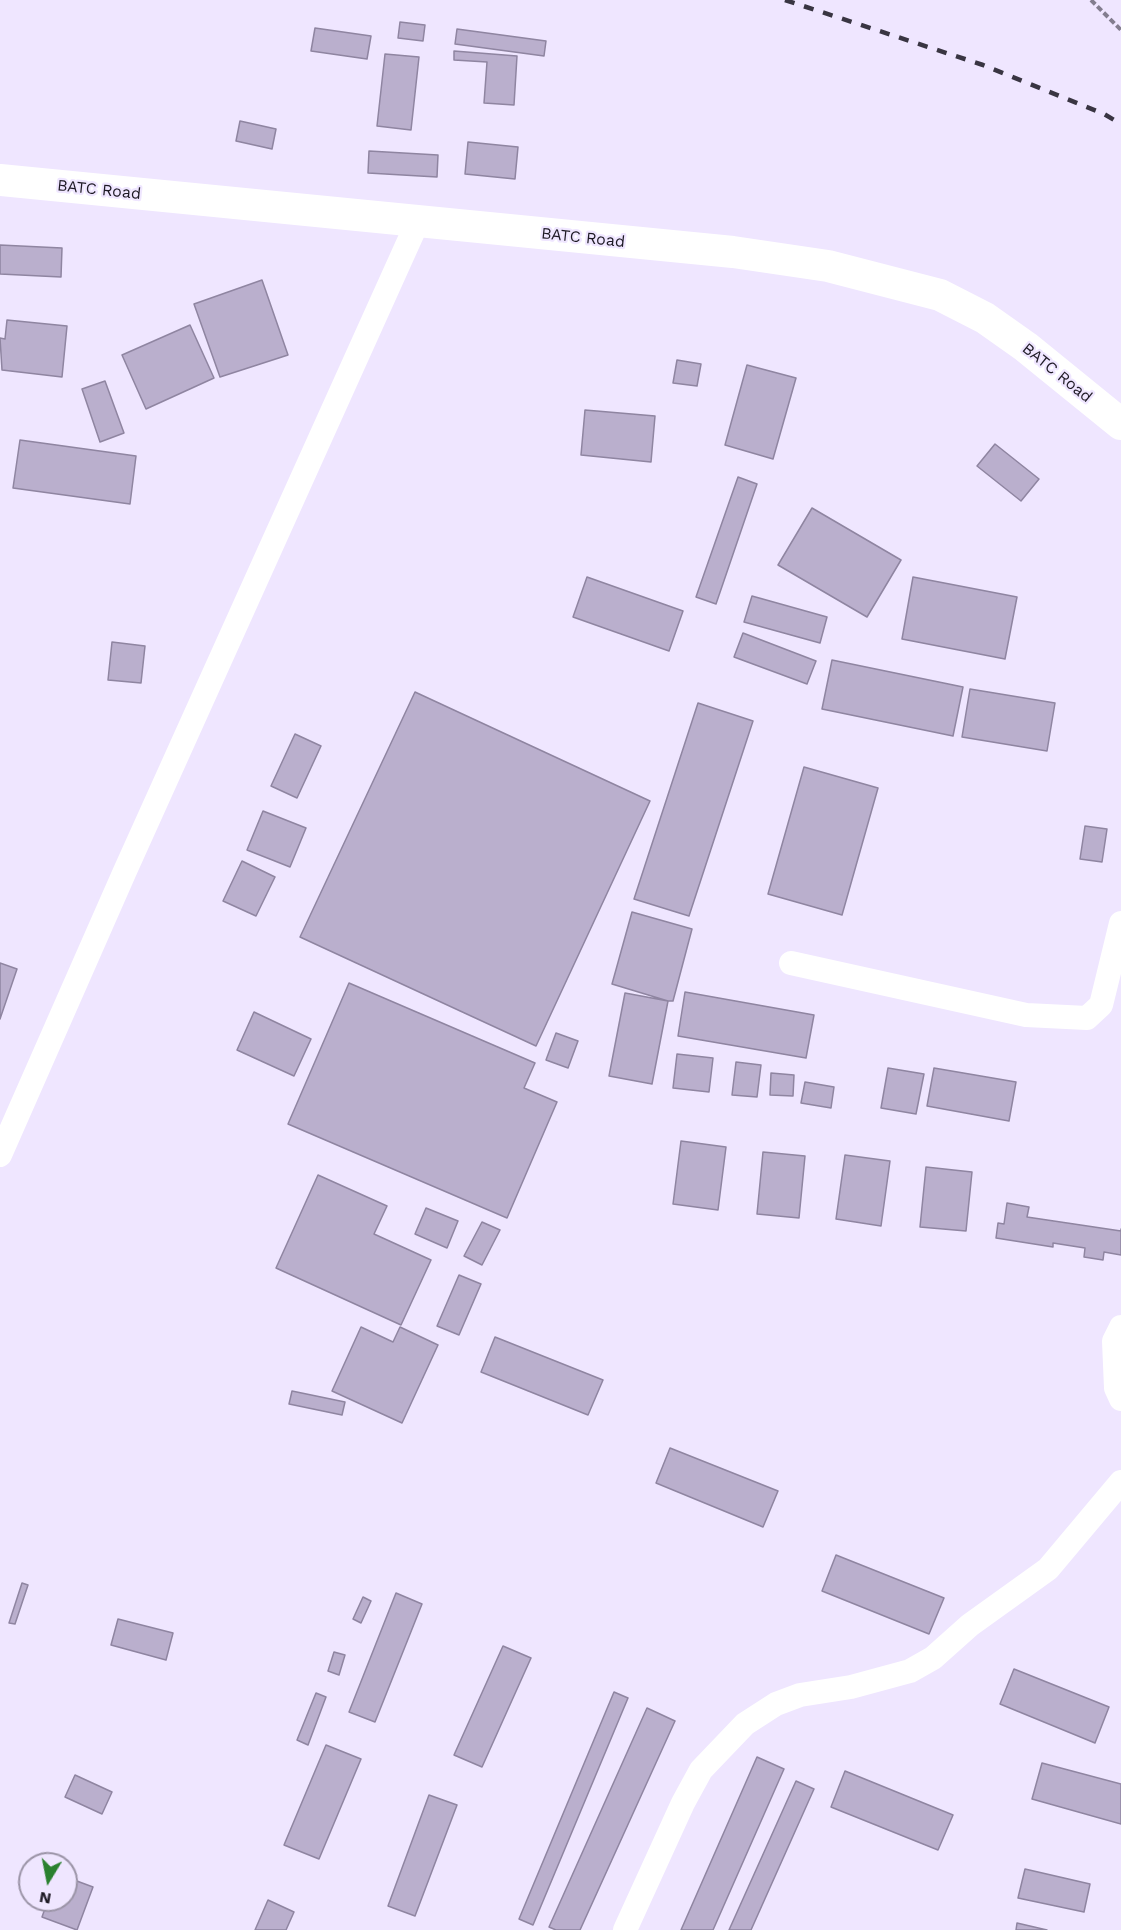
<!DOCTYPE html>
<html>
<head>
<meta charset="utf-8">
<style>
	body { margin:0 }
	#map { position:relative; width:1121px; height:1930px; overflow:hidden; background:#efe6ff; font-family:"Work Sans",sans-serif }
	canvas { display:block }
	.north { position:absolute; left:18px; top:1852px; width:60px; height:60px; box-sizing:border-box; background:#efe6ff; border:2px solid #9b94a7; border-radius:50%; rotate:190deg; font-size:16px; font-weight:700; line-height:24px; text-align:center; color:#1d1924 }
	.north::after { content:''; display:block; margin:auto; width:21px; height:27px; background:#2a812f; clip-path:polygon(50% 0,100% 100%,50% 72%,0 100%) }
</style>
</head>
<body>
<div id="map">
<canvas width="1121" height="1930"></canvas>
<div class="north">N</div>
</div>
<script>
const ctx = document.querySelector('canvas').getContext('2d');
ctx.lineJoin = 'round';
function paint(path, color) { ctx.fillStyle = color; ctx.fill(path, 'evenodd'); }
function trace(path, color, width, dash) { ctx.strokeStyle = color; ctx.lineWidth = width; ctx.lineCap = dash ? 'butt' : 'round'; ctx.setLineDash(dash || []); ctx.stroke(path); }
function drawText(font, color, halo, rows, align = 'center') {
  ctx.font = font + ' "Work Sans",sans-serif'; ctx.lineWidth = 4.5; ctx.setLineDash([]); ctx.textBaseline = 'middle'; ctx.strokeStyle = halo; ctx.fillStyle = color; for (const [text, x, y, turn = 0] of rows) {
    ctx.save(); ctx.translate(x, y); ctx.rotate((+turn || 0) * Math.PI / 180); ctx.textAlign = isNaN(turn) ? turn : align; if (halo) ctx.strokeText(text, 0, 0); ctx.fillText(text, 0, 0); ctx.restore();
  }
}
const building = new Path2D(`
	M400 22 425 25 423 41 398 38Z
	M315 28 371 36 367 59 311 51Z
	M457 29 546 41 544 56 455 44Z
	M454 51 517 56 514 105 484 103 487 62 454 60Z
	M385 54 419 57 411 130 377 126Z
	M240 121 276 129 272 149 236 141Z
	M468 142 518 147 515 179 465 174Z
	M369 151 438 155 437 177 368 173Z
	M0 245 62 248 61 277 0 274Z
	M262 280 288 355 220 377 194 304Z
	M7 320 67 326 62 377 2 370 0 338 5 339Z
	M190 325 214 378 146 409 122 355Z
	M677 360 701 364 697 386 673 383Z
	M747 365 796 378 773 459 725 445Z
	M105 381 124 433 100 442 82 389Z
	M585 410 655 416 651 462 581 455Z
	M20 440 136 456 130 504 13 488Z
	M995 444 1039 479 1021 501 977 466Z
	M738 477 757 484 716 604 696 597Z
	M812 508 901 560 867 617 778 565Z
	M587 577 683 611 669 651 573 617Z
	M913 577 1017 597 1005 659 902 639Z
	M752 596 827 617 820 643 744 622Z
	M743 633 816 661 807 684 734 657Z
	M112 642 145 646 141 683 108 680Z
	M832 660 963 687 953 736 822 709Z
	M970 689 1055 703 1047 751 962 737Z
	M415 692 650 801 536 1046 300 937Z
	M698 703 753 721 689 916 634 899Z
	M295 734 321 746 297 798 271 786Z
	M804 767 878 788 842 915 768 894Z
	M263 811 306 828 290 867 247 850Z
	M1085 826 1107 829 1102 862 1080 859Z
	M242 861 275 877 256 916 223 901Z
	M632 912 692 929 673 1001H668L612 984Z
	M0 963 17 969 0 1019Z
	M349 983 535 1063 524 1088 557 1102 507 1218 288 1124Z
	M685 992 814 1015 806 1058 678 1036Z
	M625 993 668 1001 652 1084 609 1076Z
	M254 1012 311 1039 294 1076 237 1050Z
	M556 1033 578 1041 568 1068 546 1060Z
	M677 1054 713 1058 709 1092 673 1088Z
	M736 1062 761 1065 757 1097 732 1095Z
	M888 1068 924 1074 916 1114 881 1108Z
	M934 1068 1016 1082 1009 1121 927 1106Z
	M771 1073 794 1075 793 1096 770 1095Z
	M805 1082 834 1087 831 1108 801 1103Z
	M681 1141 726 1147 718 1210 673 1204Z
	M763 1152 805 1156 799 1218 757 1214Z
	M845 1155 890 1161 881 1226 836 1219Z
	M926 1167 972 1172 966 1231 920 1227Z
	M318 1175 387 1206 374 1234 431 1260 401 1325 276 1268Z
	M1007 1203 1029 1207 1027 1217 1121 1231V1229V1255L1104 1252 1103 1260 1084 1257 1085 1248 1053 1243V1247L996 1238 998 1223 1004 1224Z
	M426 1208 458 1221 447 1248 415 1234Z
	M482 1222 500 1230 482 1265 464 1256Z
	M459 1275 481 1284 459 1335 437 1326Z
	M361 1327 393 1342 400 1327 438 1345 402 1423 332 1391Z
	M495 1337 603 1380 588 1415 481 1372Z
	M292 1391 345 1402 342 1415 289 1404Z
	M670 1448 778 1491 763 1527 656 1483Z
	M836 1555 944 1598 929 1634 822 1591Z
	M22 1583 28 1585 15 1624 9 1623Z
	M396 1593 422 1604 375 1722 349 1712Z
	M363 1597 371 1601 361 1623 353 1619Z
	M118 1619 173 1633 166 1660 111 1645Z
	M503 1646 531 1658 482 1767 454 1755Z
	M334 1652 345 1655 339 1675 328 1671Z
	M1014 1669 1109 1707 1095 1743 1000 1704Z
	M614 1692 628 1698 533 1925 519 1919Z
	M316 1693 326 1697 308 1745 297 1740Z
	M647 1708 675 1721 580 1930H556L549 1927Z
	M326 1745 361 1759 319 1859 284 1845Z
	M757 1757 784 1769 713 1930H681Z
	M1042 1763 1121 1784V1824L1032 1799Z
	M845 1771 953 1815 938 1850 831 1807Z
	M75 1775 112 1792 102 1814 65 1797Z
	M796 1781 814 1789 751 1930H729Z
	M429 1795 457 1805 415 1916 388 1906Z
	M1025 1869 1090 1884 1084 1912 1018 1898Z
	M66 1877 93 1887 77 1930 42 1917 48 1900H66Z
	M268 1900 294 1912 286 1930H255Z
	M1017 1923 1047 1930H1016Z`);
paint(building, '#baafcd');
trace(building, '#8f85a1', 1.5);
trace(new Path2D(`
	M1091 0 1121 30`), '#837d8f', 4, [6, 3]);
trace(new Path2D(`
	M791 963 1026 1015 1087 1018 1101 1005 1121 923
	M0 1155 125 871 418 221
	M1121 1327 1114 1341 1116 1388 1121 1399
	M625 1930 683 1803 701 1770 745 1724 776 1704 800 1695 851 1687 910 1671 933 1658 970 1625 1048 1569 1121 1482`), '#fff', 24);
trace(new Path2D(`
	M0 180 733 252 828 266 940 295 985 318 1026 347 1121 424`), '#fff', 32);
trace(new Path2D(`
	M785 0 983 65 1104 114 1121 124`), '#393542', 4.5, [10, 10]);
drawText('16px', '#1d1924', '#efe6ff', [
	["BATC Road",99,190,6],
	["BATC Road",583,238,6],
	["BATC Road",1057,373,39]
]);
</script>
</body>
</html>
